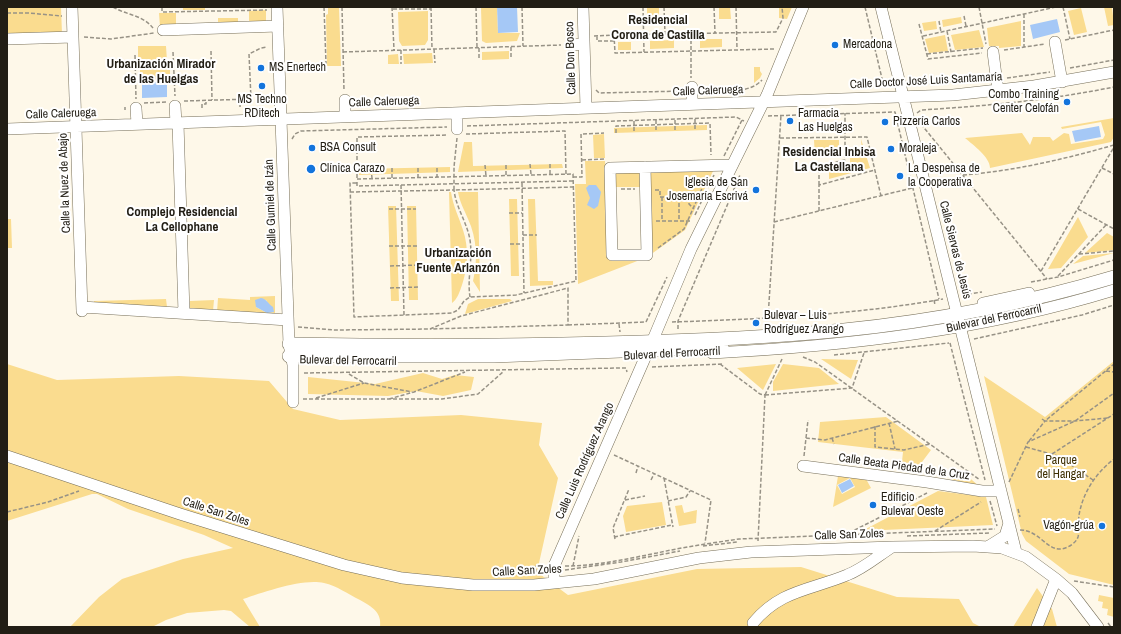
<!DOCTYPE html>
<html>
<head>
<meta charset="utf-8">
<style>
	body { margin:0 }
	#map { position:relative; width:1121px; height:634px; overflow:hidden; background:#fef8e9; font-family:"Archivo Narrow",sans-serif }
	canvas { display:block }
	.frame { position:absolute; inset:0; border:8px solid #221e15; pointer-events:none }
</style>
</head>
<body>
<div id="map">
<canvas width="1121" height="634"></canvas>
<div class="frame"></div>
</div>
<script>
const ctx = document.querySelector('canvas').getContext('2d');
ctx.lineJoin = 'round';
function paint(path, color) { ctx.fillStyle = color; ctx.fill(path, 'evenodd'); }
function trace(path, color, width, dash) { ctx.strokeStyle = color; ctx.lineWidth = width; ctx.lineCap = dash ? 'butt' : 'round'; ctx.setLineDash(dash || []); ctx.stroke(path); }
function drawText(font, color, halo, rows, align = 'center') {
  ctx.font = font + ' "Archivo Narrow",sans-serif'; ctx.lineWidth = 4; ctx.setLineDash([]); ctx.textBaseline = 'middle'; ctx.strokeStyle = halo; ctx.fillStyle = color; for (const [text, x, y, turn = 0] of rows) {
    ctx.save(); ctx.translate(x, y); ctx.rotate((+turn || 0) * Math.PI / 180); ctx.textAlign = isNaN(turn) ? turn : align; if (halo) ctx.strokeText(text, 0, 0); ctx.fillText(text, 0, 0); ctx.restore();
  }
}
paint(new Path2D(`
	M7 7H61L62 34 7 36Z
	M183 7H205V10H183Z
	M328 7H339L341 66H327L326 15 328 14Z
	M647 7H659V22H647Z
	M719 7H730L731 19H719Z
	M779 7H792L787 19 779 18Z
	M1104 7H1112L1114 25 1108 26Z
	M481 8H497L498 33H520L517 41 486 43 482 41Z
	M1081 8 1087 32 1074 35 1068 11Z
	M266 10V24L249 25V11Z
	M428 11V40L425 45 402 46 399 41 398 12Z
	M159 13H176V26L160 27Z
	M961 17 962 23 943 27 942 20Z
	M218 18H238V25H218Z
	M936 21 937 29 924 31 922 23Z
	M1021 21V46L999 48V46H989L987 28Z
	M979 30 984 47 955 50 951 35Z
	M945 35 948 51 929 53 925 39Z
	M700 39H722V47L700 48Z
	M674 40V48L650 49V41Z
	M618 42H631V50H618Z
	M138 46H166L167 61H138Z
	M509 51V59L482 60V52Z
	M432 53 433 63 404 64 403 54Z
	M398 54 399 64H388V55Z
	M170 64V79L140 80V65Z
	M754 67H760V71L762 74 760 78 754 83Z
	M1114 118V137L1111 142 990 168C990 157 973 145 965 138L1022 133 1030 145 1033 137H1050L1053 141 1064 133 1069 134 1071 144 1103 139 1105 135 1101 122 1062 129 1061 127Z
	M707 125V130L614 133V128Z
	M604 134 605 158H594L593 135Z
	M861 139 870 168 829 179V168L850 167V153L862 152Z
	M814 140H839V151H826L825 156 815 157Z
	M464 142H472L473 166 562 164 563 168 458 172Z
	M585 161H605L607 259 645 258 578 284 575 184H586Z
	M450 167V172L359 175V169Z
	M714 169 685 230 650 255 648 171Z
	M642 171V187H616L615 172Z
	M449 192H451C453 206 459 217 463 230 469 248 468 267 462 285 460 291 457 300 452 303Z
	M458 192H478L480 292 473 281C478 261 477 238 468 219 464 209 460 203 458 192Z
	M509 199H517L519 276H511Z
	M528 199H535L538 281H553V285L530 286Z
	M388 206H396L399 301H391Z
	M407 206H416L418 300H409Z
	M1078 217 1088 237 1061 268 1048 269Z
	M7 219H11L12 248H7Z
	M1107 233 1114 237V250L1085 253Z
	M1114 253 1073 264 1083 256Z
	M275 296V316L217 312 218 298 250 300V297ZM266 300 269 305 267 313 256 307Z
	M166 299 167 307H123L116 303H94V301Z
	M478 299H510L512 301 465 314 468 304Z
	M214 300 213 311 190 309V301Z
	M821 359 858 360 851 379Z
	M1114 361V585L1069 574 1026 541 1022 534 984 376 1045 417Z
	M7 364 57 380 179 376 269 381 293 409 340 420 461 415 542 423 539 445 558 478 537 572 568 595 697 569 801 567 897 597 959 599 973 623 981 627H380C382 612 372 607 360 600 348 594 337 586 324 583 303 578 264 592 243 599L260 627H250L231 611 224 610 187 613 166 620 152 627H70L99 597 122 579 183 559 233 548 204 535 128 509 97 494H92L7 521Z
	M776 364 763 390 737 368Z
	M783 364 819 368 839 384 773 391V382Z
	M423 373 442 379 455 375 474 377 471 390 443 396 416 391 388 396 308 394V377L375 384Z
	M886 417 931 450 919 466 901 471 903 452 818 442 820 422Z
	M964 473 980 487 951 479Z
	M838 476 866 479 871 488 833 507ZM850 478 855 487 842 494 837 485Z
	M938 491 986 497 993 525 862 531Z
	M662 502 666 525 626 532 623 516 627 506Z
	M682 505 684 513 697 510 696 523 679 526 675 506Z
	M1037 588 1052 609 1057 627H1013Z
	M1099 595 1114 598V617L1107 615 1108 609 1102 608 1103 602 1098 601Z`), '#fadc8f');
paint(new Path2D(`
	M497 7H517L518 32 498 33Z
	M1057 19 1060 32 1033 39 1030 25Z
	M142 82H167V97L142 98Z
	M1099 126 1101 137 1075 142 1072 131Z
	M589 185H596L601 192 598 206 594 209 587 205 590 198 586 188Z
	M261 298C267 299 268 304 273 307L274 312 267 313 256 307 255 300Z
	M850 479 854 486 842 493 838 485Z`), '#a5c8f6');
const minor = new Path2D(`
	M72 7 82 311
	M277 7 289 344 293 365V402
	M583 7 586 108
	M881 7 1016 552
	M163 30 278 26
	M7 39 73 37
	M1055 42 1062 82
	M571 45 584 44
	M993 52 998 91
	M692 87V104
	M345 100V117
	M175 106 176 123
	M136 108 137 124
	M457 113V129
	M178 123 184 313
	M7 129 953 95 1034 86 1114 72
	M645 167 647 255H612L610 168C651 167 692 166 732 165
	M983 303 1029 293
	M82 307 288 320
	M652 342 691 249 767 95 803 7
	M712 353C847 346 984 330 1114 290
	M7 456 180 514 344 565 402 578 473 585H534L594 579 699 558 751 552 892 547 973 546 1002 548 1026 557 1056 579 1072 593 1098 627
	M803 466 927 482 982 491H1001
	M989 546 1005 536 1009 523
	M554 583V566L648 351
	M753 623C780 590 811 590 847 575 863 569 878 556 892 547
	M1037 627 1056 579`);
const major = new Path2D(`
	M289 344C394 346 500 346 606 343 685 341 765 338 844 330 934 321 1027 303 1114 277
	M289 356H494L722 347`);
trace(minor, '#776f59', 12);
trace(major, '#776f59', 14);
trace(new Path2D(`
	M113 7C126 15 143 15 153 28
	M162 7V12L267 10
	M342 7 344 91
	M392 7 394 50
	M431 7 432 49
	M476 7 477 47
	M522 7 523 46
	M643 7 644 52
	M664 7 665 34
	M714 7 715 33
	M736 7 737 49
	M865 7 884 87
	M979 7 986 44
	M1063 7 1070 39
	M393 9H431
	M7 13H28L62 16
	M1024 14V47
	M964 16 966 26
	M939 21 941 32
	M919 24 928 59 982 53
	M947 31 951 52
	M691 34V78
	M594 36 614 35
	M597 36V41H614
	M923 36 1056 7
	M84 37 111 39 154 33
	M1065 40 1114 30
	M511 47V59
	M479 48V60
	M434 49 435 63
	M774 49 615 53 614 35 776 32 783 18 782 7
	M401 50V64
	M1004 50 1045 44
	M211 51 212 100
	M173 52 175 96
	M343 52 561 45
	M927 54 983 48
	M135 55 136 99
	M135 64 173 63
	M309 68H323L326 64 324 7
	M1070 68 1114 60
	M1007 78 1050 72
	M911 83 924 84 987 80
	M596 90 599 93 683 91
	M703 90C721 90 748 95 762 80
	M184 101 251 99 249 54 261 48 267 47
	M144 103 166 102
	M240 107V103H244V99
	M202 108V104H206V100
	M125 110V107
	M917 113 921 110C986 106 1050 100 1114 87
	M768 116 895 112 939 299
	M695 119V131
	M656 120V132
	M675 120V131
	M634 121V133
	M921 124 1047 279
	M467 126 736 117 744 121
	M616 133V126L710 123 711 155
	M466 134 565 131 566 174
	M457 138 454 167V190L573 187
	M780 138 867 137 881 196
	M292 139 295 134 301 131 447 127
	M724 156 742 120
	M582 160 604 159
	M530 164 531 174
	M550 164V174
	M485 165 486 176
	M506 165V175
	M392 168V178
	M418 168V177
	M437 168V177
	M1102 168 1114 174
	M371 169 372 178
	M963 175C1014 171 1065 159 1114 145
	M573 177H582L581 134 604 133
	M357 178V137L448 135
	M357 179 573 174 576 281 516 295 470 297 464 301 458 310 452 313 354 317 350 183H357
	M357 182V186L573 181
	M522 183 524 293
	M401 185 404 315
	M819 185V166L845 160V113
	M689 186H705
	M621 189H635
	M655 190H660V197H689L687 176
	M350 192 454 190C456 208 467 222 470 240 473 260 467 278 470 297
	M662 197V221
	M679 197V221
	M689 197V204L694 209
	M389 209H416
	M1078 209 1114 229
	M819 211V185L875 170
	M509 213H522
	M695 215 714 175
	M656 221H690
	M774 222 912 188
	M523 235H537
	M510 244H522
	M389 246H417
	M658 248 684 229 708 175
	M1079 254 1114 251
	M390 266 418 265
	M1041 271 1114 147
	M1058 276 1106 225
	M1031 282 1058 277 1114 260
	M390 288 418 287
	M962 295 982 292
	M934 300 935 305
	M768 318 781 115
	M646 322 667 277
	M672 322C762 319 853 315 943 299
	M619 324 620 332
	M568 325 646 322
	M298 327 335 330 430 329 461 316 568 288V325L430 329
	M678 329V321L740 175
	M974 339 1082 315 1114 305
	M950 343 985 480
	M834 355 949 343
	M803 357 815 362 980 480
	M720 364 760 394 765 395 758 541
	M652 367 722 364
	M1106 371 1114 372
	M304 373 620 368H626L627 372
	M349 374 364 383 412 392
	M765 395 852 388 864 353
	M765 395 782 359
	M316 398 364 383
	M303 399H442L478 394 504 371
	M389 399 414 392 465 372
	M1042 419 1045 421 1114 364
	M889 423 895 449
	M875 426V447L904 450 930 444
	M806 438 808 420
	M832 438 834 444
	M1029 441 1045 421H1075L1108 418
	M1026 447 1058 456 1093 480
	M1052 454 1114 414
	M614 455 711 500 705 543
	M804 456 806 438 825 440 898 421
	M636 473 638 466
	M664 478 673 527
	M651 480 654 474
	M1009 482 1028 442 1075 421 1114 393
	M625 500 645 496
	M668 501 686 497 690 491
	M990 501 997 526
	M1018 509 1020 517
	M7 512 48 502 79 491
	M1020 530C1039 530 1046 550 1061 549 1068 548 1076 543 1078 537 1080 530 1078 522 1079 515 1083 492 1096 473 1114 459
	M935 531 981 502
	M849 533 927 493
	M907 536 989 533
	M614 537 672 525
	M615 539 613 528 629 489
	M703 546 737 542
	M565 566C597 566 626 559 657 553 684 547 712 543 739 539L995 529
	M573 566 579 536
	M565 570 621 562 680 551
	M543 572H536V566H544
	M1074 581 1114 587
	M1108 623 1111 627`), '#979286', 1.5, [4, 2]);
trace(minor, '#fff', 11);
trace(major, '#fff', 13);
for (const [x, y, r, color] of [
	[835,45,4,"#1374dc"],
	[261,68,4,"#1374dc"],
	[262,86,4,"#1374dc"],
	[1067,102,4,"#1374dc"],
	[790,121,4,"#1374dc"],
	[885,122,4,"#1374dc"],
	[312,148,4,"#1374dc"],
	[891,149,4,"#1374dc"],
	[311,169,5,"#1374dc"],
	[900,176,4,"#1374dc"],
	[756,190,4,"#1374dc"],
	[756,323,4,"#1374dc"],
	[873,505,4,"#1374dc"],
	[1102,526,4,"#1374dc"]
]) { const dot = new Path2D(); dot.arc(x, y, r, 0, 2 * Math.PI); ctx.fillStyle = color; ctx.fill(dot); trace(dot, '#fff', 1.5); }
drawText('12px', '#221e15', '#fff', [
	["Mercadona",843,45],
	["MS Enertech",269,68],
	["Combo Training",1059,95,"right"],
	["Center Celofán",1059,109,"right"],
	["MS Techno",262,100,"center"],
	["RDitech",262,114,"center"],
	["Farmacia",798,114],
	["Las Huelgas",798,128],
	["Pizzería Carlos",893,122],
	["BSA Consult",320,148],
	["Moraleja",899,149],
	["Clínica Carazo",320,169],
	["La Despensa de",908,169],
	["la Cooperativa",908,183],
	["Iglesia de San",748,183,"right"],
	["Josemaría Escrivá",748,197,"right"],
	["Bulevar – Luis",764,316],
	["Rodríguez Arango",764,330],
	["Edificio",881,498],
	["Bulevar Oeste",881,512],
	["Vagón-grúa",1094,526,"right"]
], 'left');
drawText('12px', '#221e15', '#fff', [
	["Calle Don Bosco",571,58,-92],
	["Calle Doctor José Luis Santamaría",926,81,-3],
	["Calle Caleruega",708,91,-2],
	["Calle Caleruega",384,102,-2],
	["Calle Caleruega",61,114,-2],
	["Calle la Nuez de Abajo",65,183,-92],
	["Calle Gumiel de Izán",271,205,-92],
	["Calle Siervas de Jesús",955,250,76],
	["Bulevar del Ferrocarril",994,319,-12],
	["Bulevar del Ferrocarril",672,354,-3],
	["Bulevar del Ferrocarril",348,361,1],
	["Calle Luis Rodríguez Arango",585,461,-66],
	["Calle Beata Piedad de la Cruz",904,467,8],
	["Calle San Zoles",216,512,18],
	["Calle San Zoles",849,535,-2],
	["Calle San Zoles",527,571,-3]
]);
drawText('12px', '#3e2f02', '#fff', [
	["Parque",1061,461],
	["del Hangar",1061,475]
]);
drawText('bold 13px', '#221e15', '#fff', [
	["Residencial",658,21],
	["Corona de Castilla",658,36],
	["Urbanización Mirador",161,65],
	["de las Huelgas",161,80],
	["Residencial Inbisa",829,153],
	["La Castellana",829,168],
	["Complejo Residencial",182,213],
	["La Cellophane",182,228],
	["Urbanización",458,254],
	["Fuente Arlanzón",458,269]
]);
</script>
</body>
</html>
